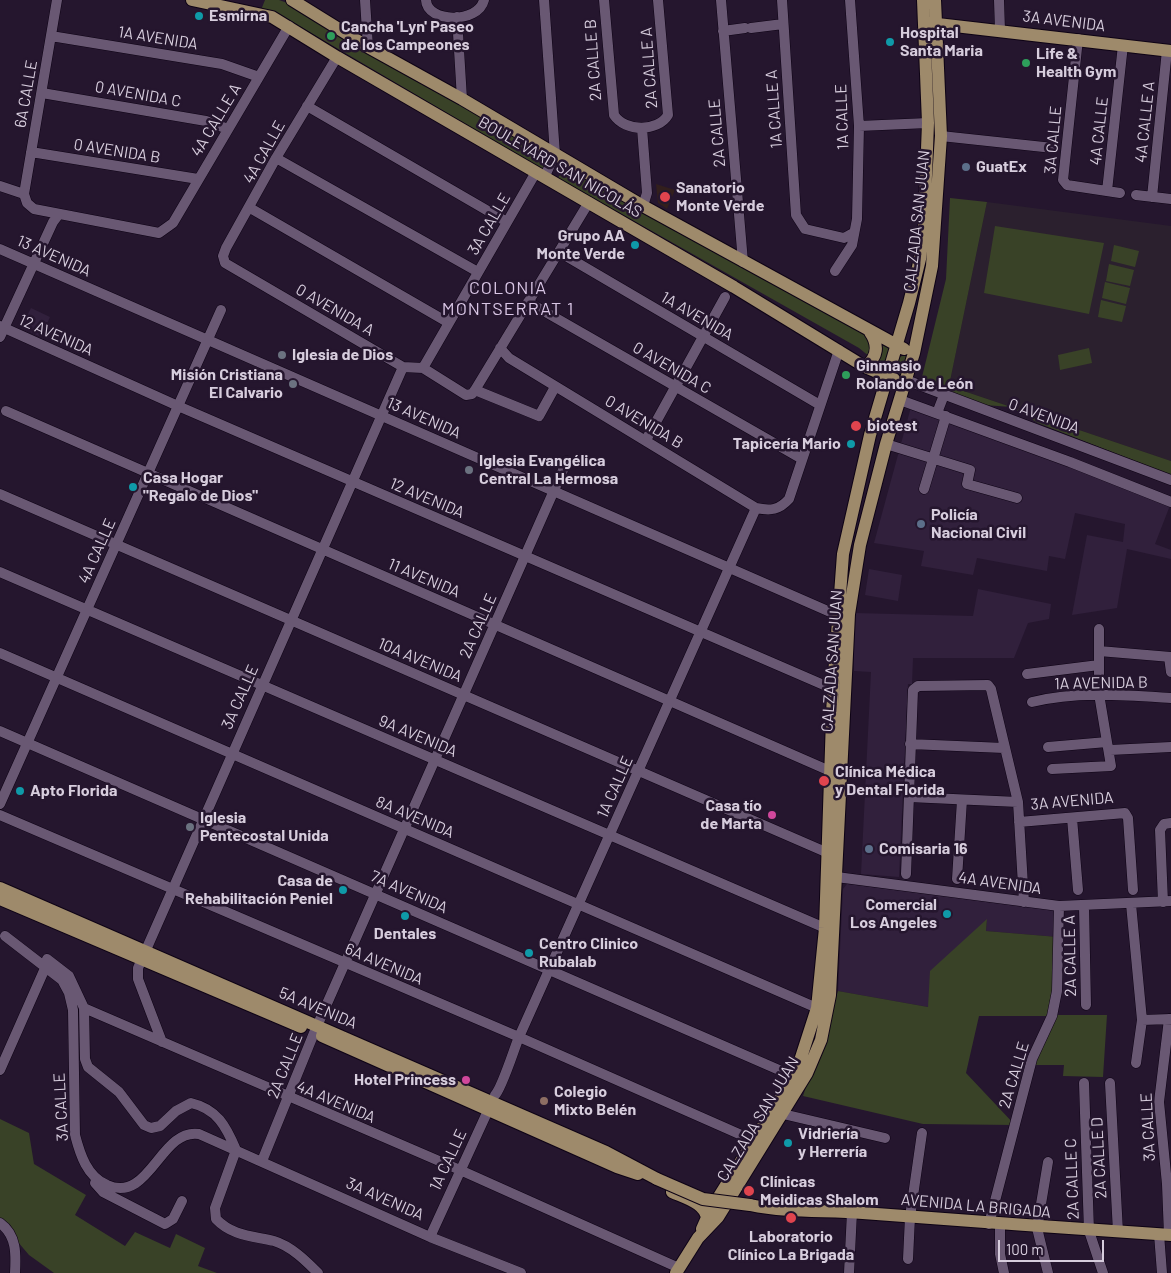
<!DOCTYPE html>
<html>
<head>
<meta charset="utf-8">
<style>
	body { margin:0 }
	#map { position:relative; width:1171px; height:1273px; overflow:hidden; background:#25162e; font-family:Barlow,sans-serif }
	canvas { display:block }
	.scale { position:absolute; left:998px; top:1240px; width:106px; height:22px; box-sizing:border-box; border:2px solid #d7cddd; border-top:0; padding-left:6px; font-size:15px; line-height:18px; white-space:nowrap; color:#d7cddd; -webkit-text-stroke:4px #25162e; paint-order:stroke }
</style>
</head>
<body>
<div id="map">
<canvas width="1171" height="1273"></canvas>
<div class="scale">100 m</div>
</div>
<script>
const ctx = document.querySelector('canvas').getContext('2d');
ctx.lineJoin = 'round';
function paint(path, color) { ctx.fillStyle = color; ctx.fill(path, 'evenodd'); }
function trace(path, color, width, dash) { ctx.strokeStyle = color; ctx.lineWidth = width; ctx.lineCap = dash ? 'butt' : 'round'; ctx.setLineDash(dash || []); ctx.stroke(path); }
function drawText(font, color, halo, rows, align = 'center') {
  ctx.font = font + ' Barlow,sans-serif'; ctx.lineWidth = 5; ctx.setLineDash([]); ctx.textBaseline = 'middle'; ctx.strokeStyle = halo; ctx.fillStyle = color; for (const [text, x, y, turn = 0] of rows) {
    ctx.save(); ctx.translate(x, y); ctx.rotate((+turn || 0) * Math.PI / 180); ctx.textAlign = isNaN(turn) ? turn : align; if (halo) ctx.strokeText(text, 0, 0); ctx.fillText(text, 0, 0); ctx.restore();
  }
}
paint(new Path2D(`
	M31 308 50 317 41 337 21 328Z
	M913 406 1166 504 1169 508 1155 544 1171 550V559L1127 549 1117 608 1072 615 1087 535 1123 542 1125 524 1075 513 1065 559 1049 556 1047 571 977 558 973 575 921 566 924 551 874 543 911 407Z
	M869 569 902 575 898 601 865 595Z
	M978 589 1051 604 1049 619 1028 623 1014 658H913L912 684H908L899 877 861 874 871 672 854 671V613L973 616Z
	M847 884 1061 909 1058 937 986 931 987 920 928 1007 838 991 843 889Z`), '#31203c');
paint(new Path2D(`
	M987 202 1171 226V461L949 386Z`), '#2b202e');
paint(new Path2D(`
	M656 184 675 190 667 209 658 203Z`), '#321f1d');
paint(new Path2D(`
	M265 0H279L290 4 556 159 549 173 301 27 261 10Z
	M564 167 891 343 887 367 881 366 859 348 558 178Z
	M950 198 987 202 949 386 1171 461V475L1038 423 1011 407 984 405 924 382 922 377 946 279Z
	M995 226 1104 243 1089 314 984 293Z
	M1114 245 1139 251 1135 267 1111 261Z
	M1109 264 1134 270 1130 286 1106 281Z
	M1105 282 1130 288 1126 304 1102 298Z
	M1101 300 1126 306 1122 322 1098 317Z
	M1089 348 1092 363 1060 370 1058 355Z
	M904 355 907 356 901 375 896 370 900 357Z
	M987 919 986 931 1058 937 1053 1015H1107L1103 1077 1063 1076 1064 1065H1030L1052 1016H979L966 1073 1015 1125 923 1124 803 1096 838 991 928 1007 930 971Z
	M0 1119 29 1133 34 1164 86 1195 75 1215 125 1246 135 1232 170 1248 176 1234 205 1248 198 1266 217 1273H54L29 1255 0 1221Z`), '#394227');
const minor = new Path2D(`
	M57 0 24 194 27 203 34 209 159 233 173 223 289 26
	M365 0 368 47
	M426 0C427 23 478 24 484 0
	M544 0 555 154 545 176
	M604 0 614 115C625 132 658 132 668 115L658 0
	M721 0 743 262
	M782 0 796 215 805 229 844 238 853 233
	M999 0 1000 30
	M457 17 462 99
	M751 28 783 24
	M723 31 745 28
	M51 36 222 64 259 77
	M1078 39 1063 180 1067 185 1120 193
	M337 57 276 158 226 248 223 256 225 263 403 367 423 368 466 395 472 394 475 390 539 416 555 387
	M42 93 206 121 228 129
	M307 106 507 222
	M859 126 928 123
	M642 128 647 193 643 206
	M941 136 1053 148
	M31 152 198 179
	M276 158 478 272
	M0 186 24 194
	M1107 191 1123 45
	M1136 195 1171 199
	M1152 197 1167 50
	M250 208 449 323
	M0 249 837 615
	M559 252 820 405
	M835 271 852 245 857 219 859 126 850 0
	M528 302 802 459
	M0 326 178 406 833 689H838
	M0 337 53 222 59 214
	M500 348 509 358 756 508C771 511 779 510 789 499L839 350
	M423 368 536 172
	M906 380 1171 480
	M475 390 589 202
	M900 400 1070 462 1171 502
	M6 411 830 771
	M937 413 944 395
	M646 440 725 297
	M886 444 970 470 967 484 1017 498
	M924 489 946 416
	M0 494 828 853
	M0 572 825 928
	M1099 651 1171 657
	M0 653 817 1008
	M1169 657 1171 672
	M1027 674 1099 665
	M1032 702C1077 691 1124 695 1171 698
	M0 731 786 1073H800
	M910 744 1004 748
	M1048 747 1107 742
	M1110 750 1171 747
	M1052 769 1111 766 1099 694V629
	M909 797 1018 802
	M0 804 221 310
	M0 815 519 1037 755 1141
	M1072 818 1078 890
	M1019 822 1125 813 1128 818 1133 890
	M906 874 913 690 918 686 988 685 991 689 1018 802 1024 902
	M829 876 1059 906 1171 901
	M957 879 962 800
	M1163 902 1160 830 1164 824 1171 823
	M1131 904 1142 1020 1136 1063
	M1084 906 1086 1005
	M5 936 62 980 69 993 73 1010 75 1135C80 1154 87 1177 107 1185 150 1204 160 1128 199 1134L430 1237 521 1273
	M47 959 69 976 84 1008 85 1059 88 1067 119 1092 144 1125 151 1128 160 1126 176 1111 191 1103C217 1109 226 1126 236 1150
	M84 1008 460 1170 679 1268
	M1142 1020 1171 1019
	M162 1042 138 979V968L403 367
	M0 1070 46 966
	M1084 1083 1089 1231 1103 1273
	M1110 1083 1118 1232
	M495 1095C502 1088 514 1049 519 1037L756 508
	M783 1114 885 1138
	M236 1150 215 1208 216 1219C232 1236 253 1236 274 1241 291 1246 306 1261 318 1273
	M262 1161 314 1033 567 461
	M1048 1162 1037 1228 1048 1273
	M95 1183 103 1192 165 1224 173 1219 182 1201
	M0 1223C17 1235 16 1255 15 1273
	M989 1224 1032 1059 1052 1016 1057 991 1059 906
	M1000 1225V1254L1004 1273
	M1159 1234 1162 1273
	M1169 1235 1167 1184 1159 1102 1169 1019
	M430 1237 491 1104
	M908 1259 910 1217 922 1133
	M849 1273 852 1212`);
const major = new Path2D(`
	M192 0 272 17 337 57 734 287 865 367 894 379
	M292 0 368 47 462 99 643 206 904 349
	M929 23 1171 51
	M865 367C878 357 879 345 870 332
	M0 888 606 1152 657 1179
	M0 899 301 1027
	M322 1036 617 1167 638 1174
	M672 1192C685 1198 706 1203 707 1219
	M750 1205C788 1213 825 1210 863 1213 966 1221 1068 1228 1171 1235
	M702 1229 710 1211 796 1073 817 1008 825 928 833 689 843 554 870 435 909 303 920 259 924 227 928 123 923 0
	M676 1273 698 1238 718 1217 807 1073 821 1040 830 995 849 614 860 545 886 444 914 353 932 266 941 136 935 0`);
trace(minor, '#0e0315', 11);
trace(major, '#0e0315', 14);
trace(minor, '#695873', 10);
trace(major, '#9e8a6b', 12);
const majorBridge = new Path2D(`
	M657 1179 703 1199 750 1205`);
trace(majorBridge, '#0e0315', 14, []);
trace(majorBridge, '#9e8a6b', 12);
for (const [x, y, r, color] of [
	[199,16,5,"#0f9aa8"],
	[331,36,5,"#2e9e5b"],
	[890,42,5,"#0f9aa8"],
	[1026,63,5,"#2e9e5b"],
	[966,167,5,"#5c6f8a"],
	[665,197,6,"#e0444e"],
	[635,245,5,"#0f9aa8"],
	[282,355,5,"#6b7280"],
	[846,375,5,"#2e9e5b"],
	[293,384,5,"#6b7280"],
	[856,426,6,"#e0444e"],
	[851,444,5,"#0f9aa8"],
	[469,470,5,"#6b7280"],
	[133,487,5,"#0f9aa8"],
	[921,524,5,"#5c6f8a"],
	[824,781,6,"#e0444e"],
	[20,791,5,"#0f9aa8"],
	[772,815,5,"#d1479c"],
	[190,827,5,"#6b7280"],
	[869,849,5,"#5c6f8a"],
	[343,890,5,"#0f9aa8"],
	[947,914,5,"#0f9aa8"],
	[405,916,5,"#0f9aa8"],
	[529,953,5,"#0f9aa8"],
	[466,1080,5,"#d1479c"],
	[544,1101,5,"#8d6e63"],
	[788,1143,5,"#0f9aa8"],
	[749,1191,6,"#e0444e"],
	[791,1218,6,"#e0444e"]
]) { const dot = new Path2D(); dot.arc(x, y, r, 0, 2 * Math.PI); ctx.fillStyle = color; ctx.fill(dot); trace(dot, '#25162e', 2); }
drawText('bold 16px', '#d7cddd', '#25162e', [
	["Esmirna",209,16],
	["Cancha 'Lyn' Paseo",341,27],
	["de los Campeones",341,45],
	["Hospital",900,33],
	["Santa Maria",900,51],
	["Life &",1036,54],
	["Health Gym",1036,72],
	["GuatEx",976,167],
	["Sanatorio",676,188],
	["Monte Verde",676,206],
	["Grupo AA",625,236,"right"],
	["Monte Verde",625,254,"right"],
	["Iglesia de Dios",292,355],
	["Ginmasio",856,366],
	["Rolando de León",856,384],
	["Misión Cristiana",283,375,"right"],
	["El Calvario",283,393,"right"],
	["biotest",867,426],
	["Tapicería Mario",841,444,"right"],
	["Iglesia Evangélica",479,461],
	["Central La Hermosa",479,479],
	["Casa Hogar",143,478],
	["\"Regalo de Dios\"",143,496],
	["Policía",931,515],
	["Nacional Civil",931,533],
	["Clínica Médica",835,772],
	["y Dental Florida",835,790],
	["Apto Florida",30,791],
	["Casa tío",762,806,"right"],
	["de Marta",762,824,"right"],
	["Iglesia",200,818],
	["Pentecostal Unida",200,836],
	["Comisaria 16",879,849],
	["Casa de",333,881,"right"],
	["Rehabilitación Peniel",333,899,"right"],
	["Comercial",937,905,"right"],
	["Los Angeles",937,923,"right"],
	["Dentales",405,934,"center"],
	["Centro Clinico",539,944],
	["Rubalab",539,962],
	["Hotel Princess",456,1080,"right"],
	["Colegio",554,1092],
	["Mixto Belén",554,1110],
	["Vidriería",798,1134],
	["y Herrería",798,1152],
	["Clínicas",760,1182],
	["Meidicas Shalom",760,1200],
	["Laboratorio",791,1237,"center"],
	["Clínico La Brigada",791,1255,"center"]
], 'left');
drawText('16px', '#d7cddd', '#25162e', [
	["3A AVENIDA",1064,21,7],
	["1A AVENIDA",158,38,9],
	["2A CALLE B",593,60,-94],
	["2A CALLE A",649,68,-94],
	["6A CALLE",26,94,-80],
	["0 AVENIDA C",138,94,10],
	["1A CALLE A",774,109,-94],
	["1A CALLE",842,117,-92],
	["4A CALLE A",216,120,-59],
	["4A CALLE A",1145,122,-84],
	["4A CALLE",1099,131,-84],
	["2A CALLE",717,133,-95],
	["3A CALLE",1053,140,-85],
	["0 AVENIDA B",117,151,9],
	["4A CALLE",264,152,-61],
	["BOULEVARD SAN NICOLÁS",560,167,30],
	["CALZADA SAN JUAN",917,221,-84],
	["3A CALLE",489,224,-60],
	["13 AVENIDA",54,256,24],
	["0 AVENIDA A",335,310,30],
	["1A AVENIDA",697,316,30],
	["12 AVENIDA",56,335,24],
	["0 AVENIDA C",672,368,30],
	["0 AVENIDA",1044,416,20],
	["13 AVENIDA",424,418,24],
	["0 AVENIDA B",644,422,31],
	["12 AVENIDA",427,498,23],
	["4A CALLE",97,551,-66],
	["11 AVENIDA",424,578,23],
	["2A CALLE",478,626,-66],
	["10A AVENIDA",420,660,23],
	["CALZADA SAN JUAN",832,661,-86],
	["1A AVENIDA B",1101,683,-1],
	["3A CALLE",240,697,-66],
	["9A AVENIDA",418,736,23],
	["1A CALLE",615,787,-66],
	["3A AVENIDA",1072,801,-5],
	["8A AVENIDA",415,817,23],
	["4A AVENIDA",1000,883,8],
	["7A AVENIDA",409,892,24],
	["2A CALLE A",1070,956,-91],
	["6A AVENIDA",384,964,23],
	["5A AVENIDA",318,1008,23],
	["2A CALLE",285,1066,-68],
	["2A CALLE",1014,1075,-73],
	["4A AVENIDA",336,1102,23],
	["3A CALLE",61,1107,-93],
	["CALZADA SAN JUAN",758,1119,-59],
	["3A CALLE",1148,1127,-93],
	["2A CALLE D",1099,1158,-93],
	["1A CALLE",448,1160,-65],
	["2A CALLE C",1072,1179,-92],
	["3A AVENIDA",385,1199,24],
	["AVENIDA LA BRIGADA",976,1206,5]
]);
ctx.letterSpacing = '1px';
drawText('18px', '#d9c6e5', '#25162e', [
	["COLONIA",508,288],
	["MONTSERRAT 1",508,309]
]);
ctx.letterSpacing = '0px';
</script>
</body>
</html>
